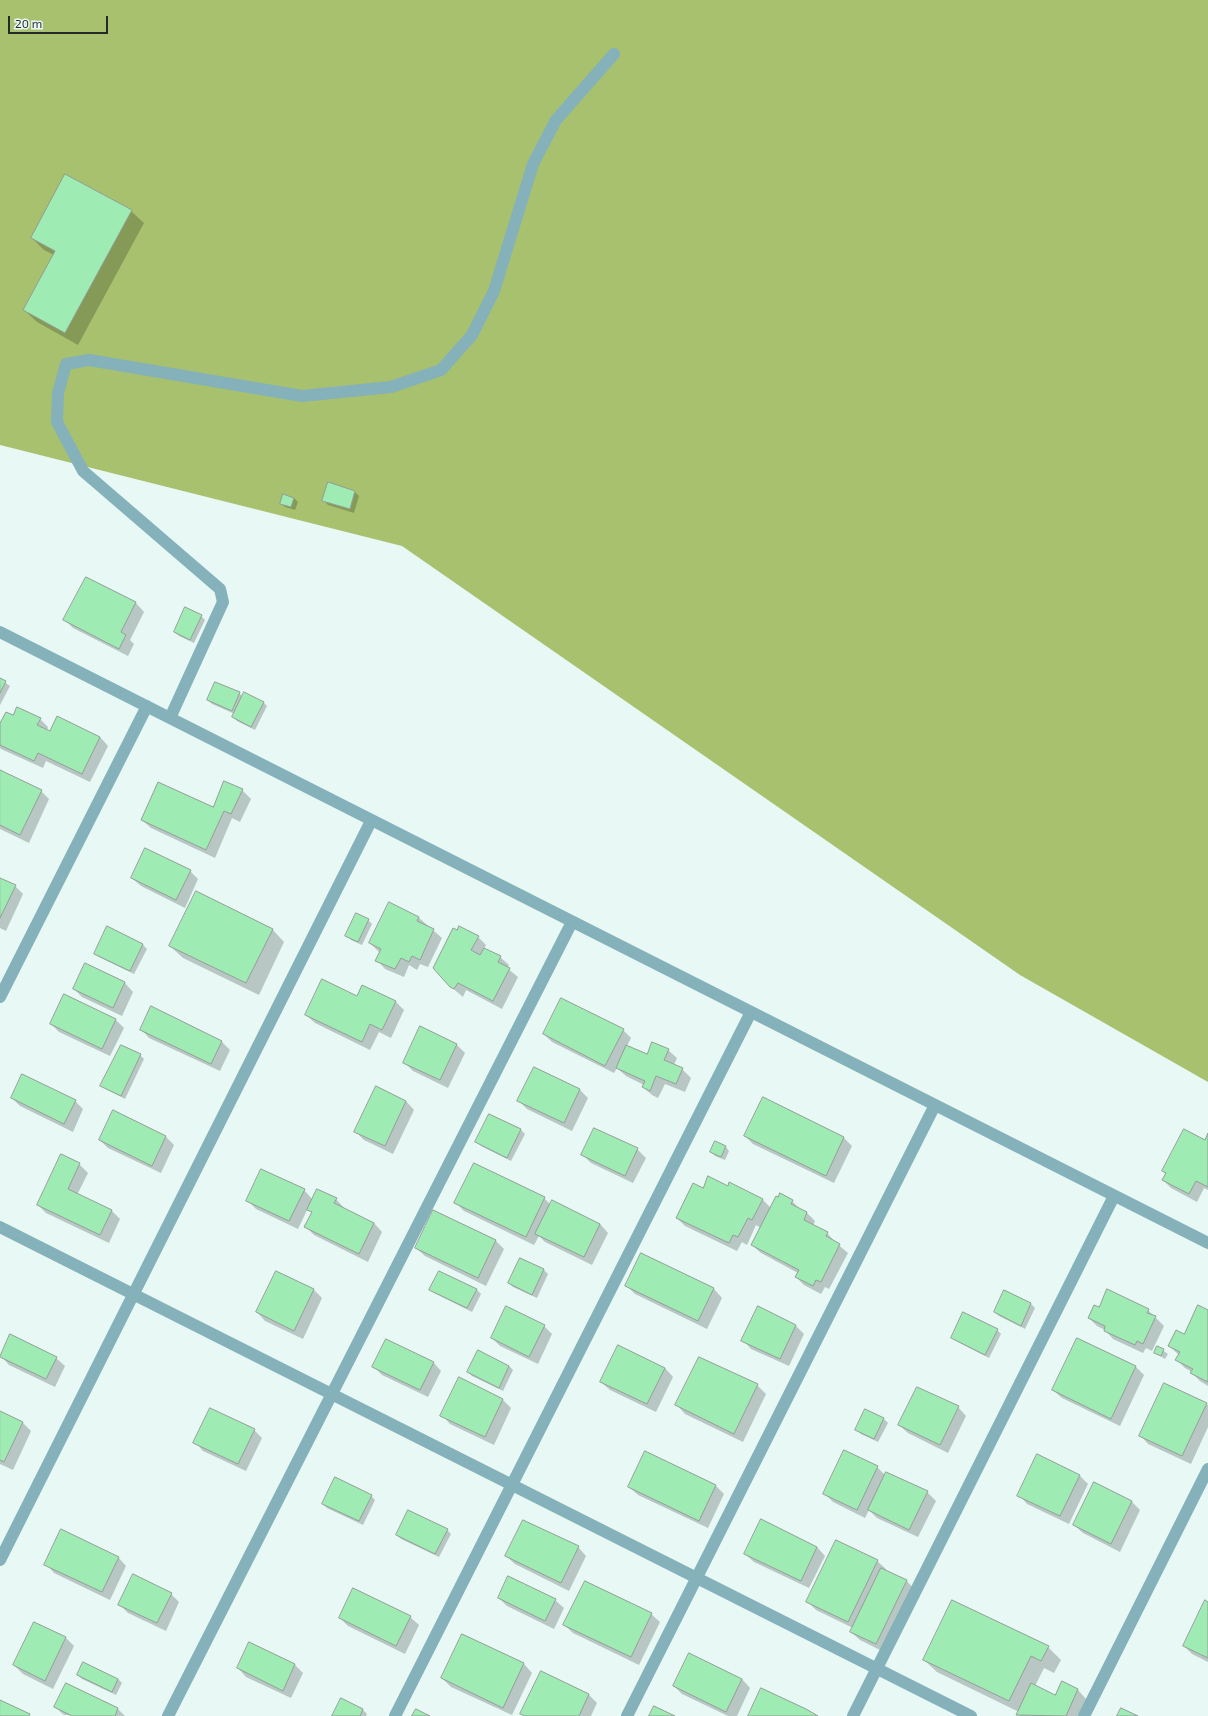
<!DOCTYPE html>
<html>
<head>
<meta charset="utf-8">
<style>
	body { margin:0 }
	#map { position:relative; width:1208px; height:1716px; overflow:hidden; background:#e7f8f5; font-family:"Exo 2",sans-serif }
	canvas { display:block }
	.scale { position:absolute; left:8px; top:16px; width:100px; height:18px; box-sizing:border-box; border:2px solid #242a29; border-top:0; padding-left:5px; font-size:12px; line-height:14px; white-space:nowrap; color:#242a29; -webkit-text-stroke:3px #e7f8f5; paint-order:stroke }
</style>
</head>
<body>
<div id="map">
<canvas width="1208" height="1716"></canvas>
<div class="scale">20 m</div>
</div>
<script>
const ctx = document.querySelector('canvas').getContext('2d');
ctx.lineJoin = 'round';
function paint(path, color) { ctx.fillStyle = color; ctx.fill(path, 'evenodd'); }
function trace(path, color, width, dash) { ctx.strokeStyle = color; ctx.lineWidth = width; ctx.lineCap = dash ? 'butt' : 'round'; ctx.setLineDash(dash || []); ctx.stroke(path); }
paint(new Path2D(`
	M0 0H1208V1082L1020 975 402 546 0 445Z`), '#a8c16f');
paint(new Path2D(`
	M131 211 144 223 78 345 37 322 24 310 54 255 44 250 32 238Z
	M329 484 355 492 359 496 354 513 328 505 324 501Z
	M283 495 294 498 298 502 295 510 285 507 281 503Z
	M86 578 136 603 144 612 130 640 134 644 128 656 73 628 65 620Z
	M201 616 205 620 194 643 179 636 175 632Z
	M0 679 10 686 0 705Z
	M239 693 243 697 263 702 267 706 255 730 237 721 233 717 235 714 212 704 208 700Z
	M14 717 40 719 48 727 47 731 100 737 108 746 90 782 46 761 43 768 1 749 0 748V726Z
	M0 771 41 791 49 799 29 843 0 829Z
	M242 790 251 799 240 822 232 818 215 858 151 828 142 820 213 809Z
	M190 871 198 879 185 908 141 886 132 878Z
	M0 879 15 886 23 894 6 931 0 928Z
	M418 917 442 938 428 967 420 964 417 970 409 965 404 977 385 969 377 960 380 953 370 943Z
	M368 920 372 924 362 945 351 940 347 936Z
	M107 928 143 945 147 949 134 974 99 957 95 953Z
	M272 929 284 942 259 995 183 958 170 946Z
	M478 937 486 945 484 949 500 957 509 965 507 968 518 977 502 1009 466 990 463 997 450 986Z
	M86 964 125 983 133 992 122 1016 82 997 74 989Z
	M363 986 396 1002 404 1010 391 1038 379 1032 370 1050 315 1023 306 1015 358 997Z
	M152 1008 222 1042 230 1050 220 1071 149 1038 141 1029Z
	M116 1020 124 1028 110 1056 59 1032 51 1024Z
	M421 1028 457 1045 465 1053 448 1088 413 1071 404 1062Z
	M623 1030 631 1038 627 1046 648 1055 668 1050 677 1058 674 1065 682 1069 691 1078 685 1092 665 1084 658 1098 652 1095 643 1087 644 1085 626 1076 617 1068 614 1073 552 1042 544 1034Z
	M140 1055 144 1059 125 1099 106 1089 102 1086Z
	M580 1090 588 1098 572 1131 527 1109 519 1101Z
	M12 1098 75 1101 83 1109 73 1132 20 1106Z
	M406 1101 414 1110 393 1154 364 1140 355 1131Z
	M113 1112 166 1137 174 1145 161 1173 108 1148 100 1140Z
	M489 1115 521 1130 525 1134 511 1161 481 1146 477 1142Z
	M595 1129 637 1149 646 1158 633 1183 591 1163 583 1155Z
	M745 1136 844 1138 852 1146 834 1183 753 1144Z
	M1208 1136V1190L1204 1188 1197 1202 1171 1188 1163 1180 1166 1174 1163 1171 1205 1141Z
	M716 1143 726 1147 729 1151 725 1160 715 1156 711 1152Z
	M79 1164 88 1173 77 1195 112 1211 120 1219 109 1243 46 1213 38 1205Z
	M474 1164 544 1198 551 1205 600 1224 608 1233 592 1265 545 1242 539 1236 534 1245 464 1211 456 1203Z
	M728 1187 762 1199 771 1208 792 1201 801 1210 807 1213 815 1221 813 1226 827 1233 835 1242 848 1253 829 1289 825 1287 821 1294 804 1285 796 1277 798 1273 761 1253 752 1245 761 1228 756 1225 747 1245 742 1242 737 1251 685 1226 677 1218 703 1189Z
	M304 1190 313 1200 336 1199 344 1208V1209L374 1223 382 1232 368 1262 314 1235 306 1227 312 1213 308 1208 298 1229 256 1209 248 1201Z
	M495 1240 504 1249 486 1286 425 1256 416 1248Z
	M642 1255 714 1289 722 1298 707 1329 635 1294 627 1286Z
	M520 1259 544 1270 548 1274 537 1298 513 1287 509 1283Z
	M276 1272 314 1290 322 1298 303 1339 265 1321 257 1312Z
	M430 1289 477 1290 481 1294 472 1312 434 1293Z
	M1005 1292 1031 1304 1035 1308 1025 1329 999 1316 995 1312Z
	M1099 1308 1148 1310 1164 1326 1152 1351 1146 1348 1143 1353 1113 1339 1105 1330 1097 1326 1089 1318Z
	M1208 1311V1386L1200 1381 1192 1373V1372L1185 1368 1177 1360 1179 1355 1169 1346 1184 1335Z
	M544 1326 552 1334 538 1364 500 1346 492 1338Z
	M796 1326 804 1334 789 1366 751 1349 743 1340Z
	M997 1330 1001 1334 989 1358 956 1341 952 1338Z
	M1078 1339 1136 1367 1144 1375 1120 1426 1062 1398 1053 1390Z
	M1158 1347 1168 1354 1165 1359 1155 1353Z
	M1 1356 56 1358 65 1366 55 1387 9 1365Z
	M699 1358 757 1385 766 1394 743 1442 685 1414 677 1405Z
	M433 1362 441 1371 428 1397 382 1375 373 1366Z
	M509 1366 513 1370 503 1391 472 1376 468 1372Z
	M665 1368 673 1377 656 1412 610 1390 601 1382Z
	M459 1379 503 1400 511 1408 494 1445 450 1424 442 1415Z
	M1165 1384 1208 1405V1427L1191 1464 1148 1444 1140 1435Z
	M958 1407 966 1416 948 1453 908 1433 899 1425Z
	M0 1412 23 1423 31 1431 13 1470 0 1464Z
	M884 1419 888 1423 878 1442 861 1434 857 1430Z
	M254 1430 262 1438 246 1471 203 1451 195 1442Z
	M646 1453 716 1486 724 1494 708 1528 638 1495 629 1487Z
	M1038 1456 1080 1476 1088 1484 1069 1524 1027 1504 1019 1495Z
	M877 1467 885 1475 927 1492 936 1501 918 1537 877 1518 869 1510 865 1518 833 1502 825 1494Z
	M1094 1484 1132 1502 1140 1510 1120 1552 1083 1533 1074 1525Z
	M371 1496 375 1500 363 1525 327 1508 323 1504Z
	M447 1530 451 1534 439 1557 401 1539 397 1535Z
	M578 1547 586 1556 569 1591 515 1564 506 1556Z
	M817 1547 825 1556 809 1588 754 1562 745 1554Z
	M118 1557 126 1566 110 1600 54 1573 46 1564Z
	M877 1561 886 1569 885 1571 906 1580 914 1589 884 1652 860 1640 851 1632 853 1628 816 1610 808 1602Z
	M171 1594 179 1602 166 1631 128 1613 120 1605Z
	M499 1598 555 1600 564 1608 554 1629 507 1606Z
	M1208 1603V1662L1192 1654 1184 1646Z
	M651 1614 660 1622 639 1665 573 1633 564 1625Z
	M410 1617 419 1625 405 1654 348 1626 340 1618Z
	M35 1623 66 1638 74 1646 53 1689 23 1674 14 1665Z
	M463 1635 524 1664 532 1673 512 1715 451 1687 442 1678Z
	M250 1643 295 1665 303 1673 291 1698 246 1677 238 1668Z
	M1048 1647 1061 1660 1054 1673 1044 1668 1035 1686 1056 1696 1062 1683 1078 1690 1086 1699 1078 1716H1019L1018 1715 1019 1712 937 1672 924 1660Z
	M78 1675 118 1679 122 1683 116 1695 82 1679Z
	M742 1679 750 1688 737 1716H728L682 1694 674 1686Z
	M66 1684 118 1709 125 1716 64 1715 55 1707Z
	M589 1695 597 1703 591 1716H524L522 1713Z
	M341 1699 363 1710 367 1714 366 1716H333Z`), '#0003');
const building = new Path2D(`
	M65 174 132 210 65 333 23 310 55 251 31 238Z
	M328 482 355 491 350 509 322 501Z
	M283 494 294 498 291 507 280 504Z
	M86 577 136 602 121 632 126 635 119 649 63 620Z
	M185 607 202 615 190 640 174 632Z
	M0 678 6 681 0 693Z
	M215 682 240 692 232 711 207 700Z
	M244 692 264 702 251 727 232 717Z
	M17 707 41 718 37 725 50 731 57 716 100 737 82 774 38 753 34 761 0 745V723L6 712 13 715Z
	M0 770 42 790 20 835 0 825Z
	M224 781 243 789 231 814 224 811 206 850 141 820 158 782 213 807Z
	M145 848 191 870 176 900 131 878Z
	M0 878 16 885 0 918Z
	M196 891 273 929 246 983 169 946Z
	M389 902 419 917 417 921 434 929 420 960 412 956 409 962 401 958 395 969 375 961 381 949 369 943Z
	M356 913 369 919 358 942 345 936Z
	M107 926 143 944 130 971 94 954Z
	M459 926 479 936 471 950 480 955 484 948 501 956 498 962 510 968 493 1001 458 983 454 989 450 987 433 968 453 928 457 930Z
	M85 963 125 982 113 1008 73 989Z
	M322 979 357 996 362 985 396 1001 382 1030 370 1024 362 1042 305 1015Z
	M64 994 116 1019 102 1049 50 1024Z
	M561 998 624 1029 605 1066 543 1034Z
	M151 1006 222 1041 211 1064 140 1030Z
	M420 1026 457 1044 440 1080 403 1063Z
	M652 1042 669 1049 664 1060 683 1068 676 1084 656 1076 650 1091 642 1087 645 1081 616 1068 626 1045 647 1054Z
	M121 1045 141 1054 121 1096 100 1086Z
	M534 1067 580 1089 564 1123 517 1101Z
	M22 1074 76 1100 64 1124 11 1098Z
	M376 1086 406 1101 385 1146 354 1132Z
	M763 1097 844 1137 826 1176 744 1136Z
	M113 1110 166 1136 152 1166 99 1140Z
	M489 1114 521 1129 507 1158 475 1142Z
	M594 1128 638 1148 625 1176 581 1155Z
	M1184 1129 1205 1140 1208 1133V1187L1196 1181 1189 1194 1162 1180 1166 1173 1162 1171Z
	M715 1141 726 1146 721 1157 710 1152Z
	M61 1154 80 1163 68 1189 112 1210 100 1235 37 1205Z
	M474 1163 545 1197 526 1237 454 1203Z
	M261 1169 305 1189 289 1221 246 1201Z
	M708 1176 728 1186 729 1182 763 1199 752 1220 748 1218 738 1237 733 1235 729 1243 676 1218 693 1183 703 1188Z
	M317 1189 337 1198 334 1203 374 1223 359 1254 304 1227 312 1212 307 1210Z
	M780 1193 793 1200 791 1204 807 1212 804 1220 828 1232 826 1236 840 1244 821 1282 816 1280 813 1286 795 1277 799 1270 751 1245 776 1196 778 1197Z
	M552 1200 600 1224 584 1257 535 1234Z
	M433 1210 496 1240 478 1278 415 1248Z
	M641 1253 714 1288 698 1321 625 1286Z
	M520 1258 544 1269 532 1295 508 1283Z
	M276 1271 314 1289 294 1331 256 1312Z
	M439 1271 477 1289 467 1308 429 1290Z
	M1107 1289 1149 1309 1147 1313 1156 1316 1143 1344 1137 1341 1135 1345 1104 1331 1105 1326 1088 1318 1094 1305 1099 1307Z
	M1004 1290 1031 1303 1021 1326 994 1312Z
	M1198 1305 1208 1310V1382L1190 1373 1193 1369 1175 1360 1180 1352 1168 1346 1176 1330 1184 1334Z
	M506 1306 545 1325 529 1357 491 1338Z
	M758 1306 796 1325 780 1359 741 1341Z
	M963 1312 998 1329 985 1355 951 1338Z
	M10 1334 57 1357 46 1379 0 1357Z
	M1077 1338 1136 1366 1111 1419 1052 1390Z
	M386 1339 434 1362 420 1390 372 1367Z
	M618 1345 665 1368 647 1404 600 1382Z
	M1157 1346 1164 1349 1161 1356 1154 1353Z
	M478 1350 509 1366 499 1388 467 1372Z
	M699 1357 758 1384 734 1434 675 1405Z
	M459 1377 503 1399 485 1437 440 1416Z
	M1164 1383 1207 1403 1182 1456 1139 1436Z
	M917 1387 959 1406 940 1445 898 1425Z
	M210 1408 255 1429 238 1464 193 1443Z
	M865 1409 884 1418 874 1439 855 1430Z
	M0 1411 23 1422 4 1462 0 1460Z
	M844 1450 878 1466 857 1510 823 1494Z
	M645 1451 716 1485 699 1521 628 1487Z
	M1037 1454 1080 1475 1060 1516 1017 1496Z
	M886 1472 928 1491 909 1530 868 1510Z
	M335 1477 372 1495 359 1521 322 1504Z
	M1094 1482 1132 1501 1111 1544 1073 1525Z
	M408 1510 448 1529 435 1554 396 1535Z
	M761 1519 817 1547 801 1581 744 1554Z
	M523 1520 579 1546 561 1583 505 1556Z
	M61 1529 119 1557 102 1592 44 1565Z
	M836 1540 878 1560 848 1622 806 1602Z
	M881 1568 907 1580 876 1644 850 1632Z
	M133 1574 172 1593 157 1623 118 1605Z
	M508 1576 556 1599 545 1621 498 1598Z
	M585 1581 652 1613 631 1657 563 1625Z
	M353 1588 411 1616 396 1646 339 1618Z
	M952 1600 1049 1646 1041 1661 1031 1656 1009 1701 923 1660Z
	M1205 1600 1208 1602V1658L1183 1646Z
	M34 1622 66 1637 45 1681 13 1665Z
	M462 1634 524 1663 503 1708 441 1678Z
	M249 1642 295 1664 283 1691 237 1668Z
	M689 1653 742 1679 726 1712 673 1686Z
	M83 1662 118 1679 112 1692 77 1675Z
	M541 1671 589 1694 579 1716H525L520 1714Z
	M1062 1681 1078 1689 1066 1716 1016 1715 1031 1683 1055 1695Z
	M66 1683 118 1708 115 1716H72L54 1707Z
	M761 1688 806 1709 818 1716H748Z
	M341 1698 363 1709 360 1716H332Z
	M0 1700 30 1714 29 1716H0Z
	M654 1706 675 1716H649Z
	M1121 1708 1138 1716H1117Z
	M416 1709 430 1716H412Z`);
paint(building, '#9eecb4');
trace(building, '#939e96', 1);
trace(new Path2D(`
	M0 632 1208 1243
	M170 718 223 602 220 589 83 471 57 422 58 393 66 364 89 360 302 396 391 387 441 370 472 335 494 291 533 164 556 120 614 54
	M0 997 147 706
	M0 1227 971 1716
	M0 1560 371 821
	M168 1716 572 922
	M395 1716 751 1012
	M627 1716 935 1105
	M853 1716 1114 1196
	M1084 1716 1208 1469`), '#84b1ba', 12);
</script>
</body>
</html>
